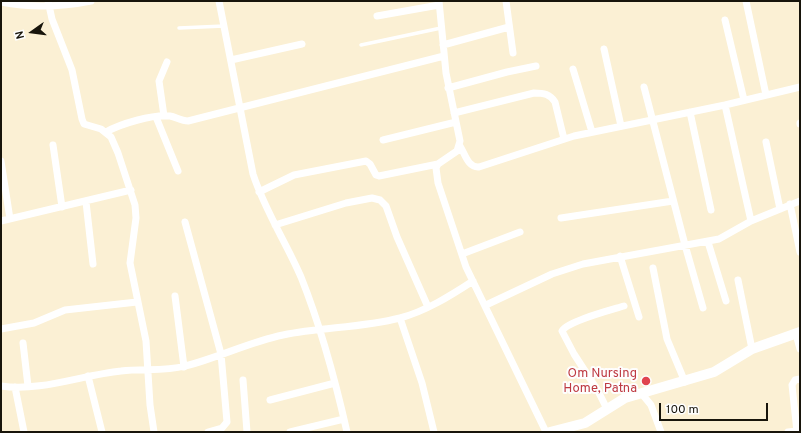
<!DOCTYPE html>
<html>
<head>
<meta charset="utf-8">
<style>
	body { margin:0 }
	#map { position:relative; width:801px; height:433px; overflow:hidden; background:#fbf0d4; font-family:Overpass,sans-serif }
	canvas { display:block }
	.frame { position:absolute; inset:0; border:2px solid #18150b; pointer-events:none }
	.north { position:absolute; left:12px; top:12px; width:40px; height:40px; -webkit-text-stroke:3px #fefefe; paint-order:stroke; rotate:256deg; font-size:11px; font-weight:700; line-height:16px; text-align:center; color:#18150b }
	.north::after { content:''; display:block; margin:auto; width:14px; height:18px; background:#18150b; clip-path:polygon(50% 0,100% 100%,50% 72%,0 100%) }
	.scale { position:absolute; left:659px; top:403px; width:109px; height:18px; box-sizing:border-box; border:2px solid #18150b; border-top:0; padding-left:5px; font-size:12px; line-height:14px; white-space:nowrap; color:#18150b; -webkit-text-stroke:3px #fefefe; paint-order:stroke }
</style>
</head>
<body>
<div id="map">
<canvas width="801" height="433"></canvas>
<div class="frame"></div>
<div class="north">N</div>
<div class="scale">100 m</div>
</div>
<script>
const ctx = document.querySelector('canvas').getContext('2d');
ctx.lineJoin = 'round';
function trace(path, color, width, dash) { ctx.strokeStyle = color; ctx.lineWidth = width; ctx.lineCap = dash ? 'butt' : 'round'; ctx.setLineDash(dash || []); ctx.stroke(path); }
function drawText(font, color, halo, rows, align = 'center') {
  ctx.font = font + ' Overpass,sans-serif'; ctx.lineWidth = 4; ctx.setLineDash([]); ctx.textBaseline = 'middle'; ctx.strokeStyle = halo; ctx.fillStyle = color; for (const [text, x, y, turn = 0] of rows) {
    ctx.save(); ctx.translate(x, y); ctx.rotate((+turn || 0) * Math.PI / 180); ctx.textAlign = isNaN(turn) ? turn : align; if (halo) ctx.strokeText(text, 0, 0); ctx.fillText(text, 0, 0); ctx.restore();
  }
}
trace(new Path2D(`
	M179 28 224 26
	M361 45 441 28`), '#fff', 3.5);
trace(new Path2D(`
	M48 1 52 19 72 70 82 119 84 124 101 129 111 137 118 153 135 205 136 218 130 263 146 341 150 405 154 432
	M219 1 253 174C265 211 286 242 301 277 321 327 335 379 347 432
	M439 1 446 73 460 141 457 151 438 164 436 168 438 183 466 267 546 432
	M506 1 513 53
	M746 1 766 95
	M1 2C31 8 61 7 91 1
	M377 16 439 5
	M725 20 744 100
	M443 45 509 27
	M604 49 621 126
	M231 60 302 44
	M573 69 592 132
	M644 87 685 245 703 308
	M448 88 507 72 536 66
	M725 105 751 221
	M690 112 711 210
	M454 113 534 93C544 93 550 94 555 102L564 139
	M164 116 159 81 167 62
	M156 117 178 171
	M800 123V124
	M106 132C120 124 153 114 170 116 176 117 181 121 188 121L444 56
	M383 140 456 122
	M766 142 780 209
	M53 145 62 207
	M460 146C465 154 468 168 479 167L574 136 725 105 800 87
	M1 161 10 219
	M259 192 294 175 366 161 370 164 376 175 379 176 438 164
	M86 202 93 264
	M790 204 800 252
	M561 218 673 201
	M1 221 131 190
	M185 222 221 354 227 422 222 428 208 432
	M275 225 346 203 372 198 380 200 386 206 397 237 428 307
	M708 242 726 301
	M462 254 520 232
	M620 256 639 317
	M653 268 667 339 685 382
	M738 280 752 349
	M175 296 184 367
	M486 305 552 274 583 264 719 239 751 221 800 201
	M400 318 422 383 434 432
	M1 329 34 323 65 310 137 302
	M796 334 800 349
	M23 343 28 386
	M88 376 102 432
	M243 380 247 432
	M1 386C40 392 82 375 121 371 142 368 164 372 185 366 218 358 249 342 283 335 322 327 361 328 400 318 426 311 450 296 473 281
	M15 387 24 432
	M642 394 651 405 661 432
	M270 400 335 383
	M607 409 598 391 574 354 562 331C568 321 611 310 624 306
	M290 432 344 419
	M788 432 797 431
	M797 432 792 385 795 380 800 379`), '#fff', 7);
trace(new Path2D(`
	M550 432 585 423 625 398 714 372 752 349 800 332`), '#fff', 10);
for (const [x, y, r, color] of [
	[646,381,5,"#e0444e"]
]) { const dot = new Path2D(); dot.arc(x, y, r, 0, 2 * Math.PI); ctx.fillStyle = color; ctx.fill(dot); trace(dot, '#fefefe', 1.5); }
drawText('13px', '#be3a42', '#fefefe', [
	["Om Nursing",637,374],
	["Home, Patna",637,389]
], 'right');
</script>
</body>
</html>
